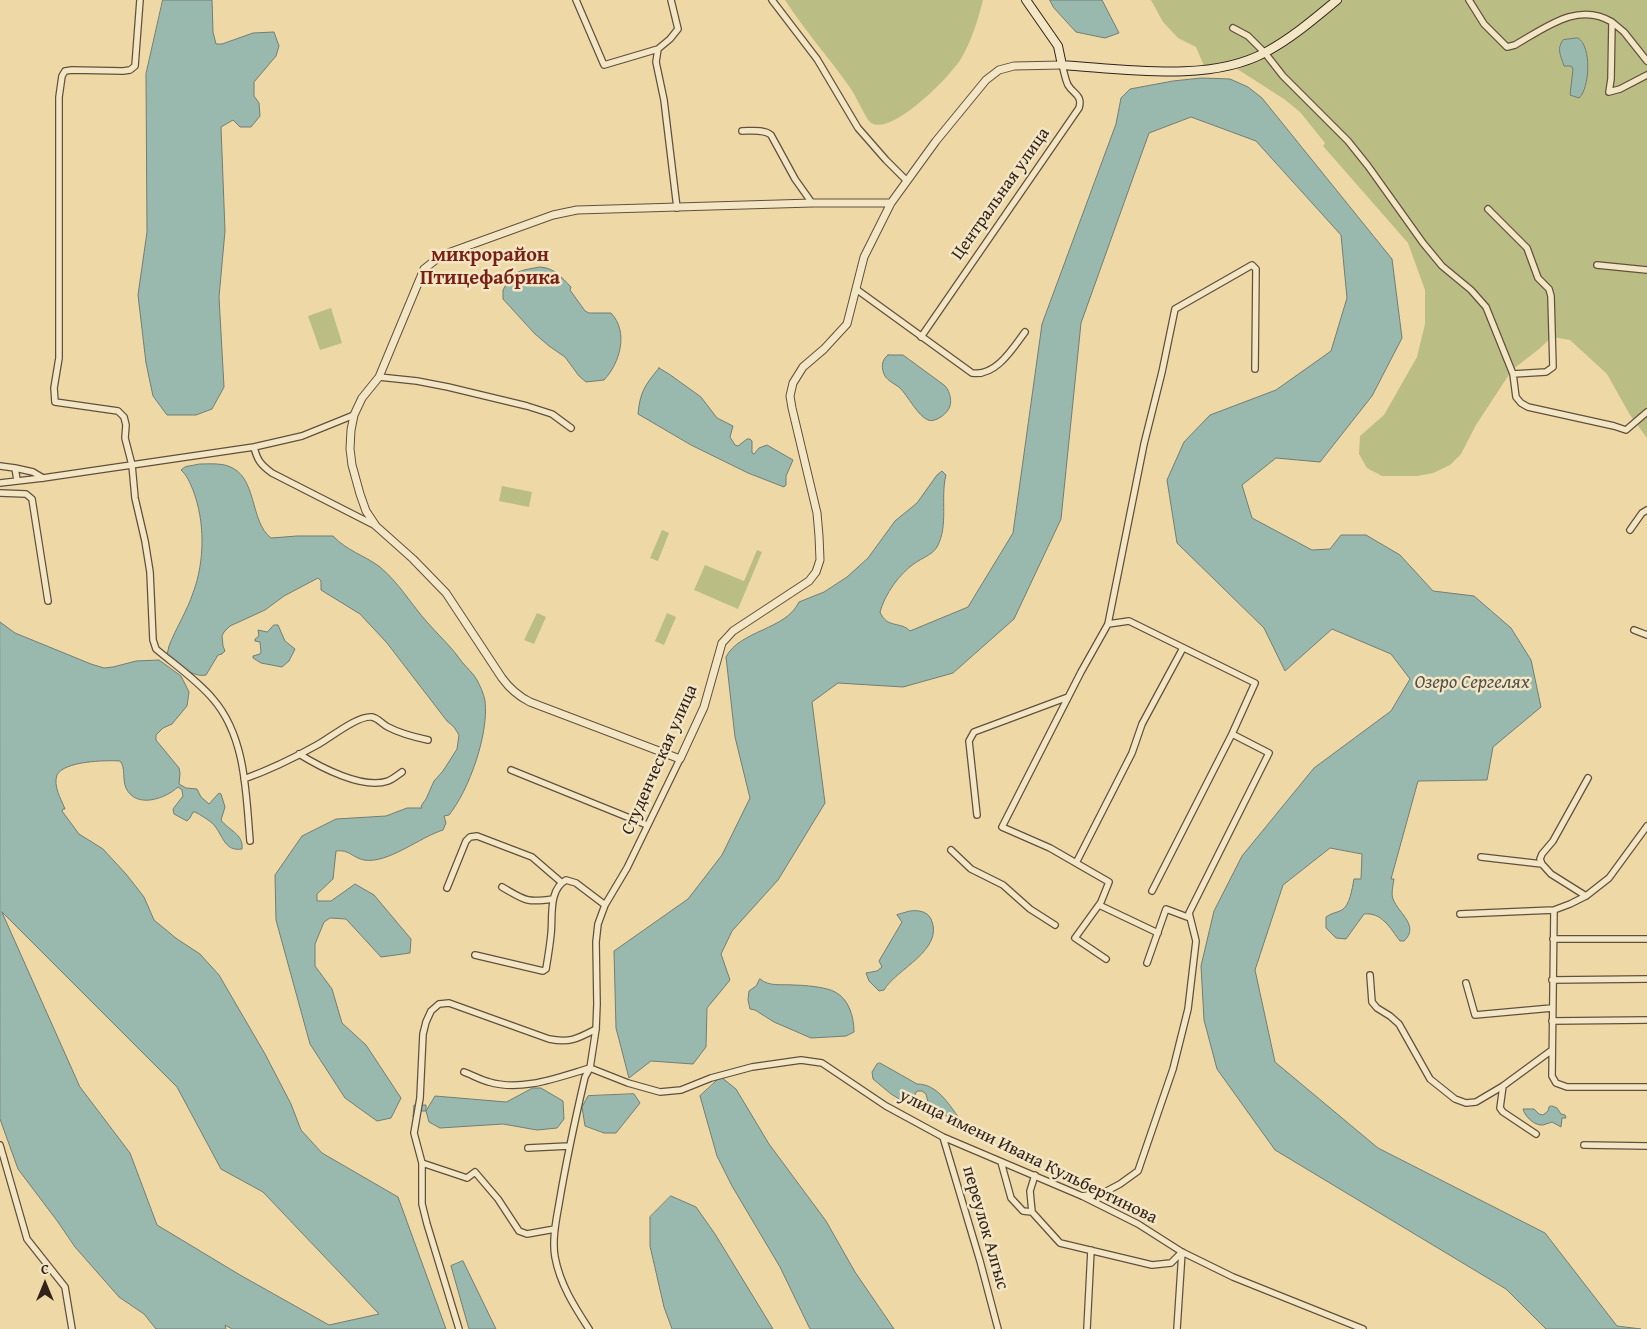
<!DOCTYPE html>
<html>
<head>
<meta charset="utf-8">
<style>
	body { margin:0 }
	#map { position:relative; width:1647px; height:1329px; overflow:hidden; background:#edd8a6; font-family:"Gentium Book Plus",serif }
	canvas { display:block }
	.north { position:absolute; left:20px; top:1259px; width:50px; height:50px; -webkit-text-stroke:4px #f3e6c5; paint-order:stroke; rotate:0deg; font-size:14px; font-weight:700; line-height:20px; text-align:center; color:#33221c }
	.north::after { content:''; display:block; margin:auto; width:18px; height:22px; background:#33221c; clip-path:polygon(50% 0,100% 100%,50% 72%,0 100%) }
</style>
</head>
<body>
<div id="map">
<canvas width="1647" height="1329"></canvas>
<div class="north">С</div>
</div>
<script>
const ctx = document.querySelector('canvas').getContext('2d');
ctx.lineJoin = 'round';
function paint(path, color) { ctx.fillStyle = color; ctx.fill(path, 'evenodd'); }
function trace(path, color, width, dash) { ctx.strokeStyle = color; ctx.lineWidth = width; ctx.lineCap = dash ? 'butt' : 'round'; ctx.setLineDash(dash || []); ctx.stroke(path); }
function drawText(font, color, halo, rows, align = 'center') {
  ctx.font = font + ' "Gentium Book Plus",serif'; ctx.lineWidth = 5; ctx.setLineDash([]); ctx.textBaseline = 'middle'; ctx.strokeStyle = halo; ctx.fillStyle = color; for (const [text, x, y, turn = 0] of rows) {
    ctx.save(); ctx.translate(x, y); ctx.rotate((+turn || 0) * Math.PI / 180); ctx.textAlign = isNaN(turn) ? turn : align; if (halo) ctx.strokeText(text, 0, 0); ctx.fillText(text, 0, 0); ctx.restore();
  }
}
paint(new Path2D(`
	M785 0H983C978 19 972 40 962 57 953 74 890 139 870 122 865 117 856 96 851 89 830 59 805 31 785 0Z
	M1151 0H1647V438L1630 415 1607 374 1570 340 1552 337 1539 349 1512 370 1476 425 1461 454 1450 465 1433 473 1417 476H1382L1367 468 1359 454 1360 436 1384 415 1417 357 1425 324V290L1408 243 1323 146 1325 143 1300 112 1284 99 1231 65 1205 68 1196 47 1178 38 1163 22Z
	M331 308 342 343 320 350 308 316Z
	M502 486 532 492 529 507 499 501Z
	M662 530 669 533 658 561 650 558Z
	M757 550 762 552 738 609 694 590 705 565 744 581Z
	M537 613 546 617 534 644 524 640Z
	M667 613 676 617 664 645 655 641Z`), '#babe85');
const water = new Path2D(`
	M163 0H212L213 32 216 44H222L253 33 274 32 279 46 276 56 254 82V96L259 103 260 116 251 127H240L233 120 221 127 225 231 219 297 224 387 212 409 196 415H167L153 396 146 363 138 295 147 232 146 74Z
	M1050 0H1102L1119 33 1105 38 1076 32 1054 8Z
	M1578 38C1592 46 1590 88 1579 98L1570 95 1573 69 1571 66H1564C1561 56 1556 49 1563 40Z
	M1202 78 1230 79 1248 87 1262 98 1392 259 1402 338 1372 396 1320 462 1276 458 1242 485 1252 518 1312 550 1330 549 1341 535H1366L1400 555 1433 591 1474 596 1511 628 1531 660 1541 707 1493 747 1487 780 1418 781 1391 879H1394C1393 885 1391 894 1393 899 1399 914 1420 926 1404 941H1400C1390 928 1382 912 1364 914L1346 939 1336 938 1326 928V917C1331 913 1336 913 1342 910 1350 905 1352 889 1354 879H1361L1362 854 1330 848 1283 885 1255 970 1275 1062 1378 1148 1545 1233 1617 1326 1641 1329H1546L1506 1289 1275 1150 1217 1069 1204 1020 1201 966 1214 911 1242 856 1314 768 1391 711 1410 679 1391 654 1332 629 1285 671 1264 628 1177 543 1167 480 1184 442 1210 415 1276 390 1331 351 1347 298 1341 235 1256 141 1191 117 1149 133 1081 323 1061 519 1014 619 953 673 903 687 838 683 812 702 825 803 778 880 732 931 721 954 730 980 707 1008 706 1047 693 1064 651 1061 629 1078 616 1028 614 951 688 899 722 855 750 798 735 737 726 657C740 630 786 630 799 602L824 592 847 577 868 558 895 521 917 503 937 475 942 471 946 475C940 499 949 525 937 547 932 555 922 558 915 563 899 574 885 594 880 612 887 629 901 621 910 631L968 607 1013 533 1042 324 1116 124 1121 98 1130 89 1173 81Z
	M540 267C555 268 561 277 571 287L570 290 585 311 589 313H611C629 332 620 363 604 380L586 382 579 376 565 357 549 346 535 334 503 299V290L512 274 524 270Z
	M888 355H903L944 385C949 389 952 399 950 406 948 413 936 423 928 420 918 416 908 396 900 388 895 384 888 381 885 376 881 369 881 360 888 355Z
	M659 368 669 374 701 397 717 418 733 426 730 437 735 445 738 446 747 439H750L752 441V453L754 454 759 448 767 445 793 460 786 476V485L784 487 748 473 691 445 638 414C640 392 645 385 659 368Z
	M200 464C209 464 219 463 228 466 258 476 249 521 271 538L297 536H333C347 551 364 555 380 567 399 583 411 604 427 622 439 636 452 647 462 662 467 668 473 673 477 680 480 686 484 694 485 701 489 734 469 790 449 815L444 816 446 823 443 830C420 837 388 864 364 860 353 858 349 849 336 851L333 879 317 894V901H331L355 884 374 895 411 939 410 953 381 957 346 919 330 918 324 922 315 944V966L332 989 342 1023 366 1045 401 1098 391 1118 377 1121 345 1098 310 1044 276 920 275 875 302 836 336 819 386 816 407 808H422L421 806 426 799 434 781 443 771 457 749 459 735 454 727 447 721 387 643 360 614 321 590V581L318 578 284 596 265 610 230 626 224 632 222 636 223 646 225 651 222 654 218 655 206 675C194 678 175 664 167 655L169 646C176 628 187 611 193 593 205 561 205 521 193 490 190 483 187 475 181 470L185 467Z
	M0 622 15 633 91 664 104 668 113 667 136 661 159 660 181 676 189 692 187 706 172 724 163 728 156 735V740L179 768 180 773 179 784 186 788 197 789 201 797 209 804 219 793 221 794 225 807 221 820C228 830 244 834 242 849 223 852 223 833 212 823 207 819 201 815 195 812H193L190 818 187 821 174 814 173 809 183 796 182 790 178 787C165 799 136 809 126 788 122 779 126 768 120 761 106 760 64 761 57 775 53 786 61 799 65 809H63L62 811 79 834 103 849 126 874 144 897 154 920 177 939 200 954 219 975 265 1054 291 1104 301 1130 322 1153 398 1197 446 1329H232L225 1325 226 1329H156L144 1314 119 1297 75 1247 58 1222 18 1169 0 1119ZM2 912 177 1087 221 1169 263 1192 379 1314 329 1325 240 1275 157 1225 130 1153 80 1087Z
	M274 625H278L285 641 295 649 289 661 282 667 261 663 253 658V656L260 654 261 652 260 642 255 641V639L259 636 258 630 267 632Z
	M910 911C918 910 927 911 931 919 945 950 896 969 884 990L879 991 869 981 866 973 877 971 882 967 879 961 902 922 897 915Z
	M760 979C769 987 782 984 793 985 803 985 827 987 835 992 849 999 854 1017 854 1032L846 1036 811 1038 774 1022 755 1010 750 1009 748 1000 749 991 756 986Z
	M880 1063 917 1084C937 1084 948 1103 959 1118L925 1112V1109L928 1102 926 1094 922 1091H917L909 1105 891 1094 873 1079 872 1072 877 1064Z
	M721 1077 736 1089 769 1144 826 1221 855 1272 894 1329H810L780 1267 732 1186 717 1156 700 1096Z
	M533 1088H541L563 1101 564 1119 557 1128 537 1130 503 1124 440 1128 429 1122 426 1111H420L415 1118 413 1117 414 1105H426V1111L435 1096 506 1102Z
	M634 1094 640 1103 616 1133H604L585 1126 582 1107 588 1096Z
	M1552 1106 1557 1108 1561 1114 1565 1115 1566 1118H1562L1561 1127 1552 1122C1549 1123 1546 1124 1543 1125 1535 1126 1525 1117 1523 1109H1534L1539 1114 1543 1115 1548 1111 1549 1107Z
	M671 1196 696 1207 715 1234 773 1329H672L664 1307 650 1246V1217Z
	M463 1261 496 1329H469L451 1266Z`);
paint(water, '#9ab9ae');
trace(water, '#717d74', 1);
const minor = new Path2D(`
	M140 0 135 66 130 70 123 71 72 70 65 71 62 76 59 97V358L54 388 55 402 118 411 124 417 126 425 125 438 132 465 135 498 145 541 150 572 153 640 156 649C175 665 197 680 213 699 246 737 246 794 250 841
	M576 0 604 65 658 49
	M671 0 678 29 670 39 658 49 656 62 664 100 677 208
	M772 0 817 59 858 128 886 160 907 181
	M1469 0 1484 24 1507 47 1515 45C1545 28 1578 1 1612 22L1611 79 1609 92 1620 89 1647 75
	M1612 22 1624 32 1647 61
	M1233 28 1248 36 1265 53 1283 76 1348 141 1368 166 1423 243 1442 266 1471 290 1486 307 1513 374 1516 397 1521 403 1528 407 1614 426 1626 430 1647 412
	M742 131C751 131 764 129 771 135L795 179 812 203
	M1488 209 1527 248 1538 278 1549 289 1551 296 1553 367 1546 372 1513 374
	M1597 265 1647 270
	M856 289 972 373C996 377 1013 348 1025 332
	M921 337 1079 108C1083 95 1073 94 1068 85 1065 79 1064 71 1062 65
	M379 377 417 381 448 387 527 406 552 414 571 428
	M254 447C257 460 261 465 272 473L376 526
	M0 466 15 468 17 480
	M15 468 33 472 43 478
	M0 483 43 478 254 447 302 436 354 415
	M0 493 26 494 32 499 48 601
	M1630 530 1642 513 1647 510
	M1108 624 1129 621 1255 683 1232 734 1152 891
	M1634 630 1647 635
	M299 754C320 767 363 790 388 781 393 779 398 775 402 772
	M511 770 647 825
	M244 779C269 770 294 758 317 745 330 738 358 715 372 717 378 718 382 724 388 727 401 734 414 737 428 740
	M977 815 969 741 974 732 1068 697
	M951 850 971 869 1003 885 1030 909 1055 925
	M1481 857 1542 864 1551 874 1586 896
	M1076 863 1132 753 1142 724 1183 648
	M1542 864 1540 859 1542 854 1553 841 1588 778
	M502 887C525 900 525 903 553 899
	M447 888 466 841 470 837 477 836 532 857 561 882
	M1099 905 1158 933
	M1554 910 1552 1076 1556 1083 1567 1087H1647
	M1460 914 1554 910 1570 904 1586 896 1609 878 1647 826
	M1553 939H1647
	M475 955 543 971 546 969C548 957 550 945 551 934 553 917 548 890 566 880L576 883 605 905
	M1106 959 1075 938 1101 902 1109 882 1050 848 1002 827 1081 672 1108 624 1144 444 1162 372 1175 309 1252 265 1256 269 1255 369
	M1147 963 1166 909 1190 918
	M1370 975 1372 1002 1377 1008 1390 1016 1399 1024 1430 1079 1455 1099 1466 1103 1476 1102 1503 1086 1552 1050
	M1552 980 1647 979
	M1466 983 1475 1015 1552 1008
	M1552 1021 1647 1020
	M590 1068 628 1083 660 1092 681 1090 711 1078 752 1067 801 1060 822 1063 886 1106 943 1137 1082 1196 1138 1224 1182 1252 1233 1277 1363 1329
	M464 1072C472 1075 481 1080 489 1082 522 1092 559 1077 590 1068
	M1503 1086 1500 1108 1503 1112 1536 1134
	M943 1137 980 1261 998 1329
	M0 1145 27 1239 65 1287 72 1329
	M1584 1145 1647 1146
	M528 1148 569 1146
	M1001 1162 1011 1198 1023 1211 1032 1212 1060 1243 1152 1265 1171 1263 1182 1252
	M422 1163 467 1178 475 1172 498 1199 519 1231 527 1234 555 1229
	M1082 1196 1105 1192 1120 1184 1138 1171 1173 1069 1188 1009 1196 941 1189 913 1269 753 1232 734
	M1032 1212 1030 1191 1035 1175
	M459 1329 427 1224 422 1204V1163L414 1133 420 1098 423 1034 426 1022 431 1011 439 1004 449 1003 549 1039C570 1043 577 1039 596 1029
	M589 1329C574 1306 560 1284 555 1257 552 1240 556 1221 559 1204 566 1162 575 1120 585 1077L590 1068 596 1029 597 1004 596 942 598 924 605 905 627 868 680 759
	M1087 1329 1091 1250
	M1177 1329 1182 1252`);
const tertiary = new Path2D(`
	M891 203H812L577 210 553 215 448 253 438 258 424 269 379 377 362 398 354 415 351 430 350 449 352 465 360 494 366 511 376 526 413 559 446 593 502 678C510 689 518 696 530 702L680 759 704 707 722 643 733 631 809 581 816 572 820 560 819 536 817 513 792 408 790 396 793 383 803 367 824 349 847 324 864 257 891 203 936 141 986 80 999 70 1014 66 1062 65`);
const secondary = new Path2D(`
	M1026 0 1058 46 1062 65C1125 69 1210 83 1266 52 1292 38 1314 19 1337 0`);
trace(minor, '#62503e', 8);
trace(tertiary, '#62503e', 9);
trace(secondary, '#33221c', 10);
trace(minor, '#f3e6c5', 5.5);
trace(tertiary, '#f3e6c5', 7);
trace(secondary, '#f3e6c5', 8);
drawText('18px', '#33221c', '#f3e6c5', [
	["Центральная улица",1001,194,-55],
	["Студенческая улица",660,760,-66],
	["улица имени Ивана Кульбертинова",1028,1157,26],
	["переулок Алгыс",985,1228,74]
]);
drawText('italic 19px', '#524f48', '#f3e6c5', [
	["Озеро Сергелях",1472,683]
]);
drawText('bold 20px', '#7a1f14', '#f3e6c5', [
	["микрорайон",490,256],
	["Птицефабрика",490,279]
]);
</script>
</body>
</html>
